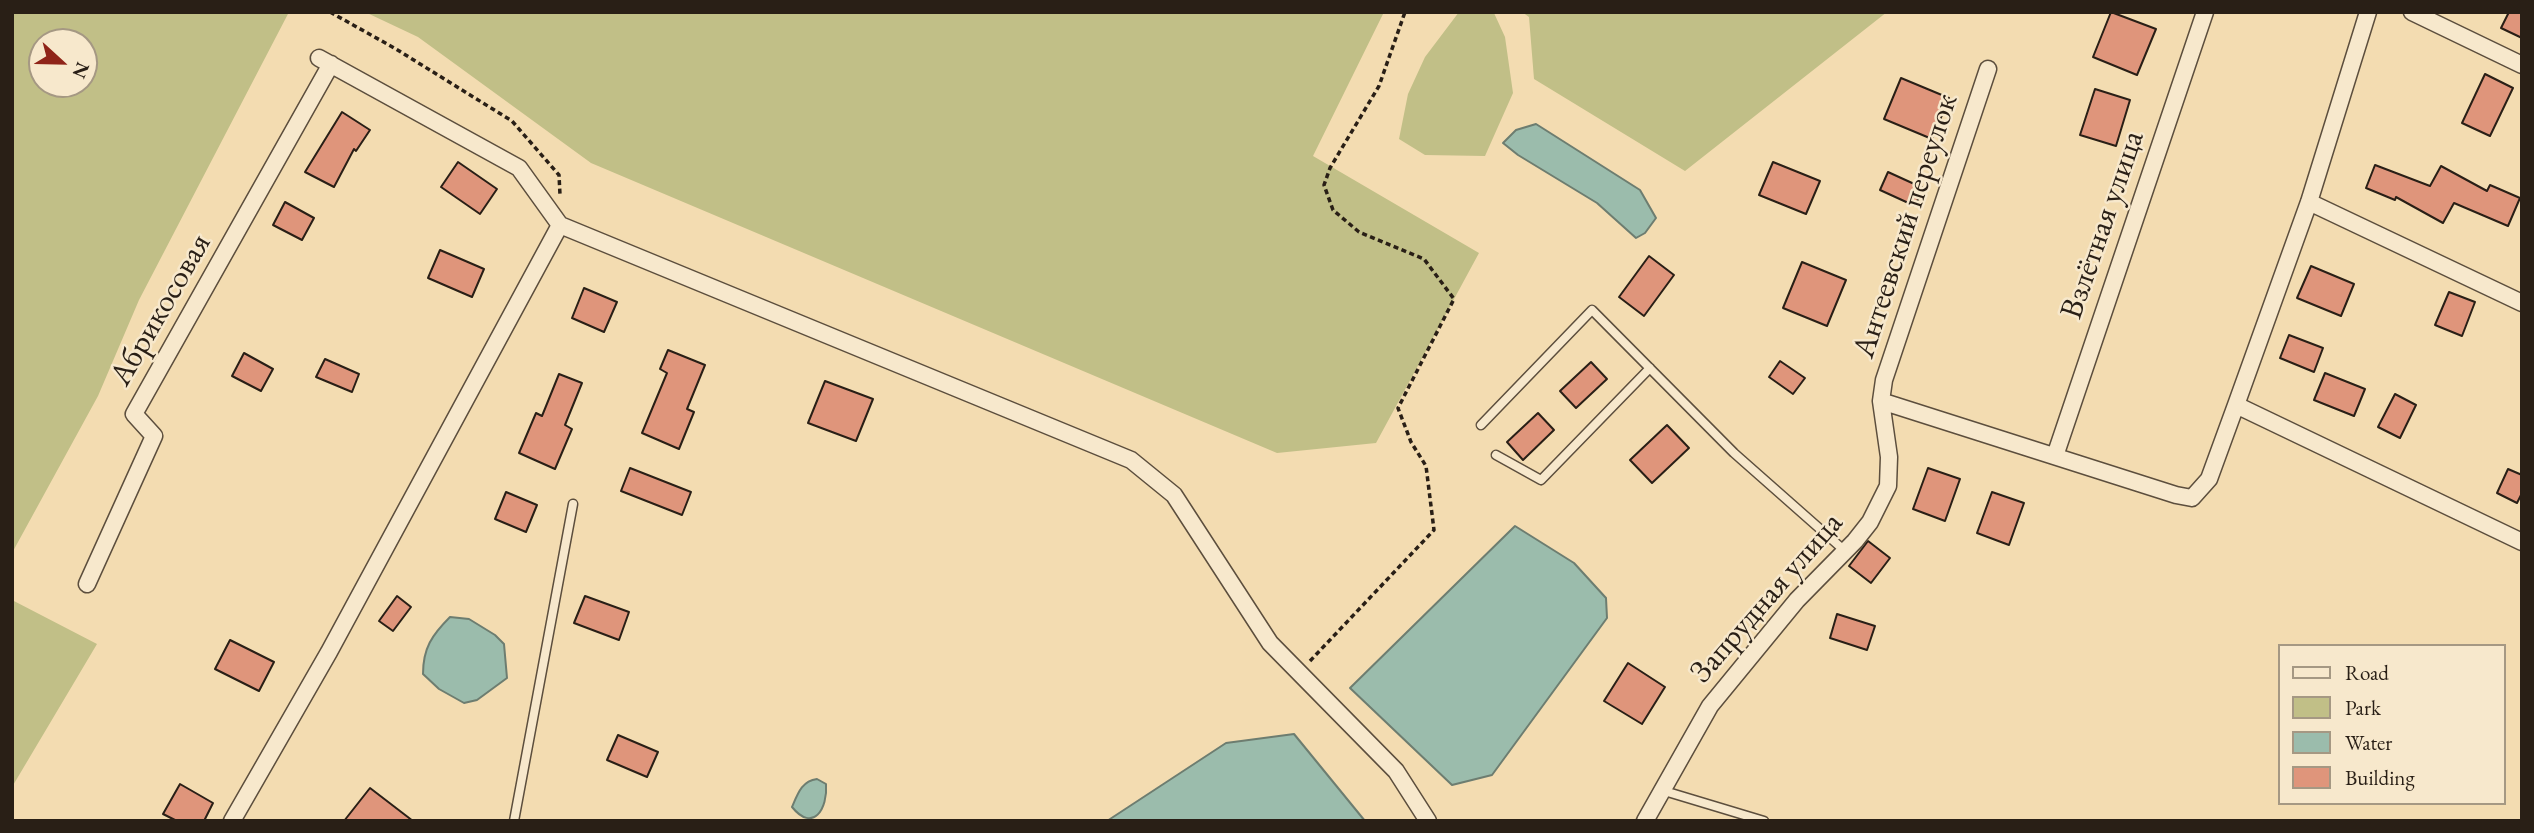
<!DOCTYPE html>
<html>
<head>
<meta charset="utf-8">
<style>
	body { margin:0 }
	#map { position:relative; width:2534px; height:833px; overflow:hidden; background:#f3dcb1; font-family:"EB Garamond",serif }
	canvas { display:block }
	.frame { position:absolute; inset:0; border:14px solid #291f16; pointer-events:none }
	.legend { position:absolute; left:2278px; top:644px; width:228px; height:161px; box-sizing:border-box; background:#f7e8cc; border:2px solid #a59883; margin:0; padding:9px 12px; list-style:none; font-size:21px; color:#291f16 }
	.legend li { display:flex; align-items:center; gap:14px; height:35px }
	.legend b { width:35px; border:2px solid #a59883 }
	.north { position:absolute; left:28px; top:28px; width:70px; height:70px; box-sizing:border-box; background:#f7e8cc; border:2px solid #a59883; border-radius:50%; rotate:112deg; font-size:19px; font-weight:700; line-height:28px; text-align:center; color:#291f16 }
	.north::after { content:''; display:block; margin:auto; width:24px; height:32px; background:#8f2418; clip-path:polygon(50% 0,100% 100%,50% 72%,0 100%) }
</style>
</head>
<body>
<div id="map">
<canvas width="2534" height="833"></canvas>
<div class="frame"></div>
<ul class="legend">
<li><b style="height:9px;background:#f7e8cc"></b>Road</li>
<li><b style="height:19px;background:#c1bf87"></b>Park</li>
<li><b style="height:19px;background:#9bbcac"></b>Water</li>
<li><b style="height:19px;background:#df957b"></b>Building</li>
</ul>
<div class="north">N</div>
</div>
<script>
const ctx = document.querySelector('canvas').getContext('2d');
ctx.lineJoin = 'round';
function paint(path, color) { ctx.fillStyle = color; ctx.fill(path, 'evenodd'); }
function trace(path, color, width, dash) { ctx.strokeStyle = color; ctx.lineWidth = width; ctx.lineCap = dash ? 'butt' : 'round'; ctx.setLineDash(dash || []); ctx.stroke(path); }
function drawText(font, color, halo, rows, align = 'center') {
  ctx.font = font + ' "EB Garamond",serif'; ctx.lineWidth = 5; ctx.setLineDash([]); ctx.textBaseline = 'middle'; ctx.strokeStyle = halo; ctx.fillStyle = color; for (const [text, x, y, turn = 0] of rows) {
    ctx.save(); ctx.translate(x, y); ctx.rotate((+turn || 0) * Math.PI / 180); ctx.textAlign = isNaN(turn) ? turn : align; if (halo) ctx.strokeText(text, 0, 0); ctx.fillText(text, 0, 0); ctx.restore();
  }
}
paint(new Path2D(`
	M12 12H289L139 300 98 396 12 553ZM84 42V84H42V42Z
	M365 12H1384L1313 156 1479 253 1376 443 1277 453 591 163 418 37Z
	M1459 12 1494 13 1505 37 1513 93 1485 156 1425 155 1399 139 1408 94 1425 57Z
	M1522 12H1887L1685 171 1534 79 1529 17Z
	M12 600 97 644 12 787Z`), '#c1bf87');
const water = new Path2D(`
	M1536 124 1640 190 1656 218 1645 233 1636 238 1597 203 1518 155 1503 143 1516 130Z
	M1515 526 1574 563 1606 598 1607 618 1492 775 1452 785 1350 688Z
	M450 617 469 619 495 635 504 644 507 678 477 700 464 703 439 689 423 674C423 648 432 635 450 617Z
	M1294 734 1365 821H1107L1226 743Z
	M817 779 826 784C828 809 813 833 792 807 798 793 802 781 817 779Z`);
paint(water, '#9bbcac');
trace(water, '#6d7d70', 2);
const building = new Path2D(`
	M2111 12 2156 29 2137 75 2093 57Z
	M2509 12H2522V38L2501 28Z
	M2485 74 2513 88 2490 136 2462 123Z
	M1901 78 1949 98 1932 139 1884 119Z
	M2095 89 2130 100 2116 146 2080 135Z
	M342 112 370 130 356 151 354 149 334 187 305 172Z
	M458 162 497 189 480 214 441 187Z
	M1773 162 1820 181 1806 214 1759 195Z
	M2375 165 2430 186 2441 166 2487 191 2490 185 2520 198 2508 226 2454 203 2443 223 2396 197 2395 200 2366 188Z
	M1888 172 1923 188 1915 206 1880 190Z
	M285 202 314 218 302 240 273 225Z
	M440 250 484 269 472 297 428 278Z
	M1649 256 1674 275 1644 316 1619 297Z
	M1802 262 1846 280 1827 326 1783 308Z
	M2311 266 2354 284 2341 316 2297 298Z
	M584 288 617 302 604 332 572 318Z
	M2449 292 2475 302 2462 336 2435 325Z
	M2289 335 2323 348 2314 372 2280 358Z
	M668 350 705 365 687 409 694 412 679 449 642 433 667 373 660 369Z
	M244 353 273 369 261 391 232 376Z
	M325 359 359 374 352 392 316 377Z
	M1780 361 1805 378 1793 394 1769 377Z
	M1591 362 1607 379 1576 408 1560 391Z
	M2325 373 2365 389 2354 416 2314 400Z
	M559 374 582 383 565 425 572 429 555 469 519 453 536 413 542 416Z
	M825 381 873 399 856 441 808 423Z
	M2395 394 2416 405 2400 438 2378 427Z
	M1538 413 1554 430 1523 460 1507 442Z
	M1667 425 1689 448 1652 483 1630 460Z
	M630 468 691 492 682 515 621 491Z
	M1928 468 1960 479 1945 521 1913 509Z
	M2508 469 2522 475V493L2517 503 2497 493Z
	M506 492 537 505 526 532 495 519Z
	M1992 492 2024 503 2009 545 1977 533Z
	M1868 541 1890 558 1871 583 1849 566Z
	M397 596 411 607 393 631 379 621Z
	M585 596 629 612 619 640 574 623Z
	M1837 614 1875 626 1867 650 1830 638Z
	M230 640 274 662 259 691 215 669Z
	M1628 663 1665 687 1642 724 1604 701Z
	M618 735 658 752 647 777 607 760Z
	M180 784 213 803 204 821H177L163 814Z
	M370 788 413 821H344Z`);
paint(building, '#df957b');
trace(building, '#291f16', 2);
const lane = new Path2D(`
	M1481 425 1592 310 1734 453 1845 551
	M1496 455 1541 480 1650 368
	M1661 790 1764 821
	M514 821 573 504`);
const street = new Path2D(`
	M2412 12 2522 65
	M319 58 519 168 560 225
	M2309 202 2522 303
	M1881 401 2176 495 2192 498 2209 479 2236 405 2309 202 2368 12
	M2236 405 2522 542
	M2055 456 2205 12
	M87 584 154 436 134 414 331 64
	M232 821 329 652 560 225 1131 460 1174 495 1270 643 1396 771 1428 821
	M1645 821 1710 706 1797 600 1855 541 1870 522 1888 486 1889 457 1881 401 1884 380 1988 69`);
trace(lane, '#5c4e3d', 11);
trace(street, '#5c4e3d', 19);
trace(new Path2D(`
	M330 12 396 49 512 121 559 175 560 195
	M1310 661 1434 530 1426 466 1411 442 1398 408 1454 299 1424 259 1359 232 1333 210 1324 185 1330 168 1379 86 1405 12`), '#291f16', 3.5, [5, 3.5]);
trace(lane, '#f7e8cc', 8);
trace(street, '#f7e8cc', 16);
drawText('32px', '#291f16', '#f7e8cc', [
	["Взлётная улица",2103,225,-71],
	["Антеевский переулок",1906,226,-72],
	["Абрикосовая",161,310,-60],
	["Запрудная улица",1767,598,-49]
]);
</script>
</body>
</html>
